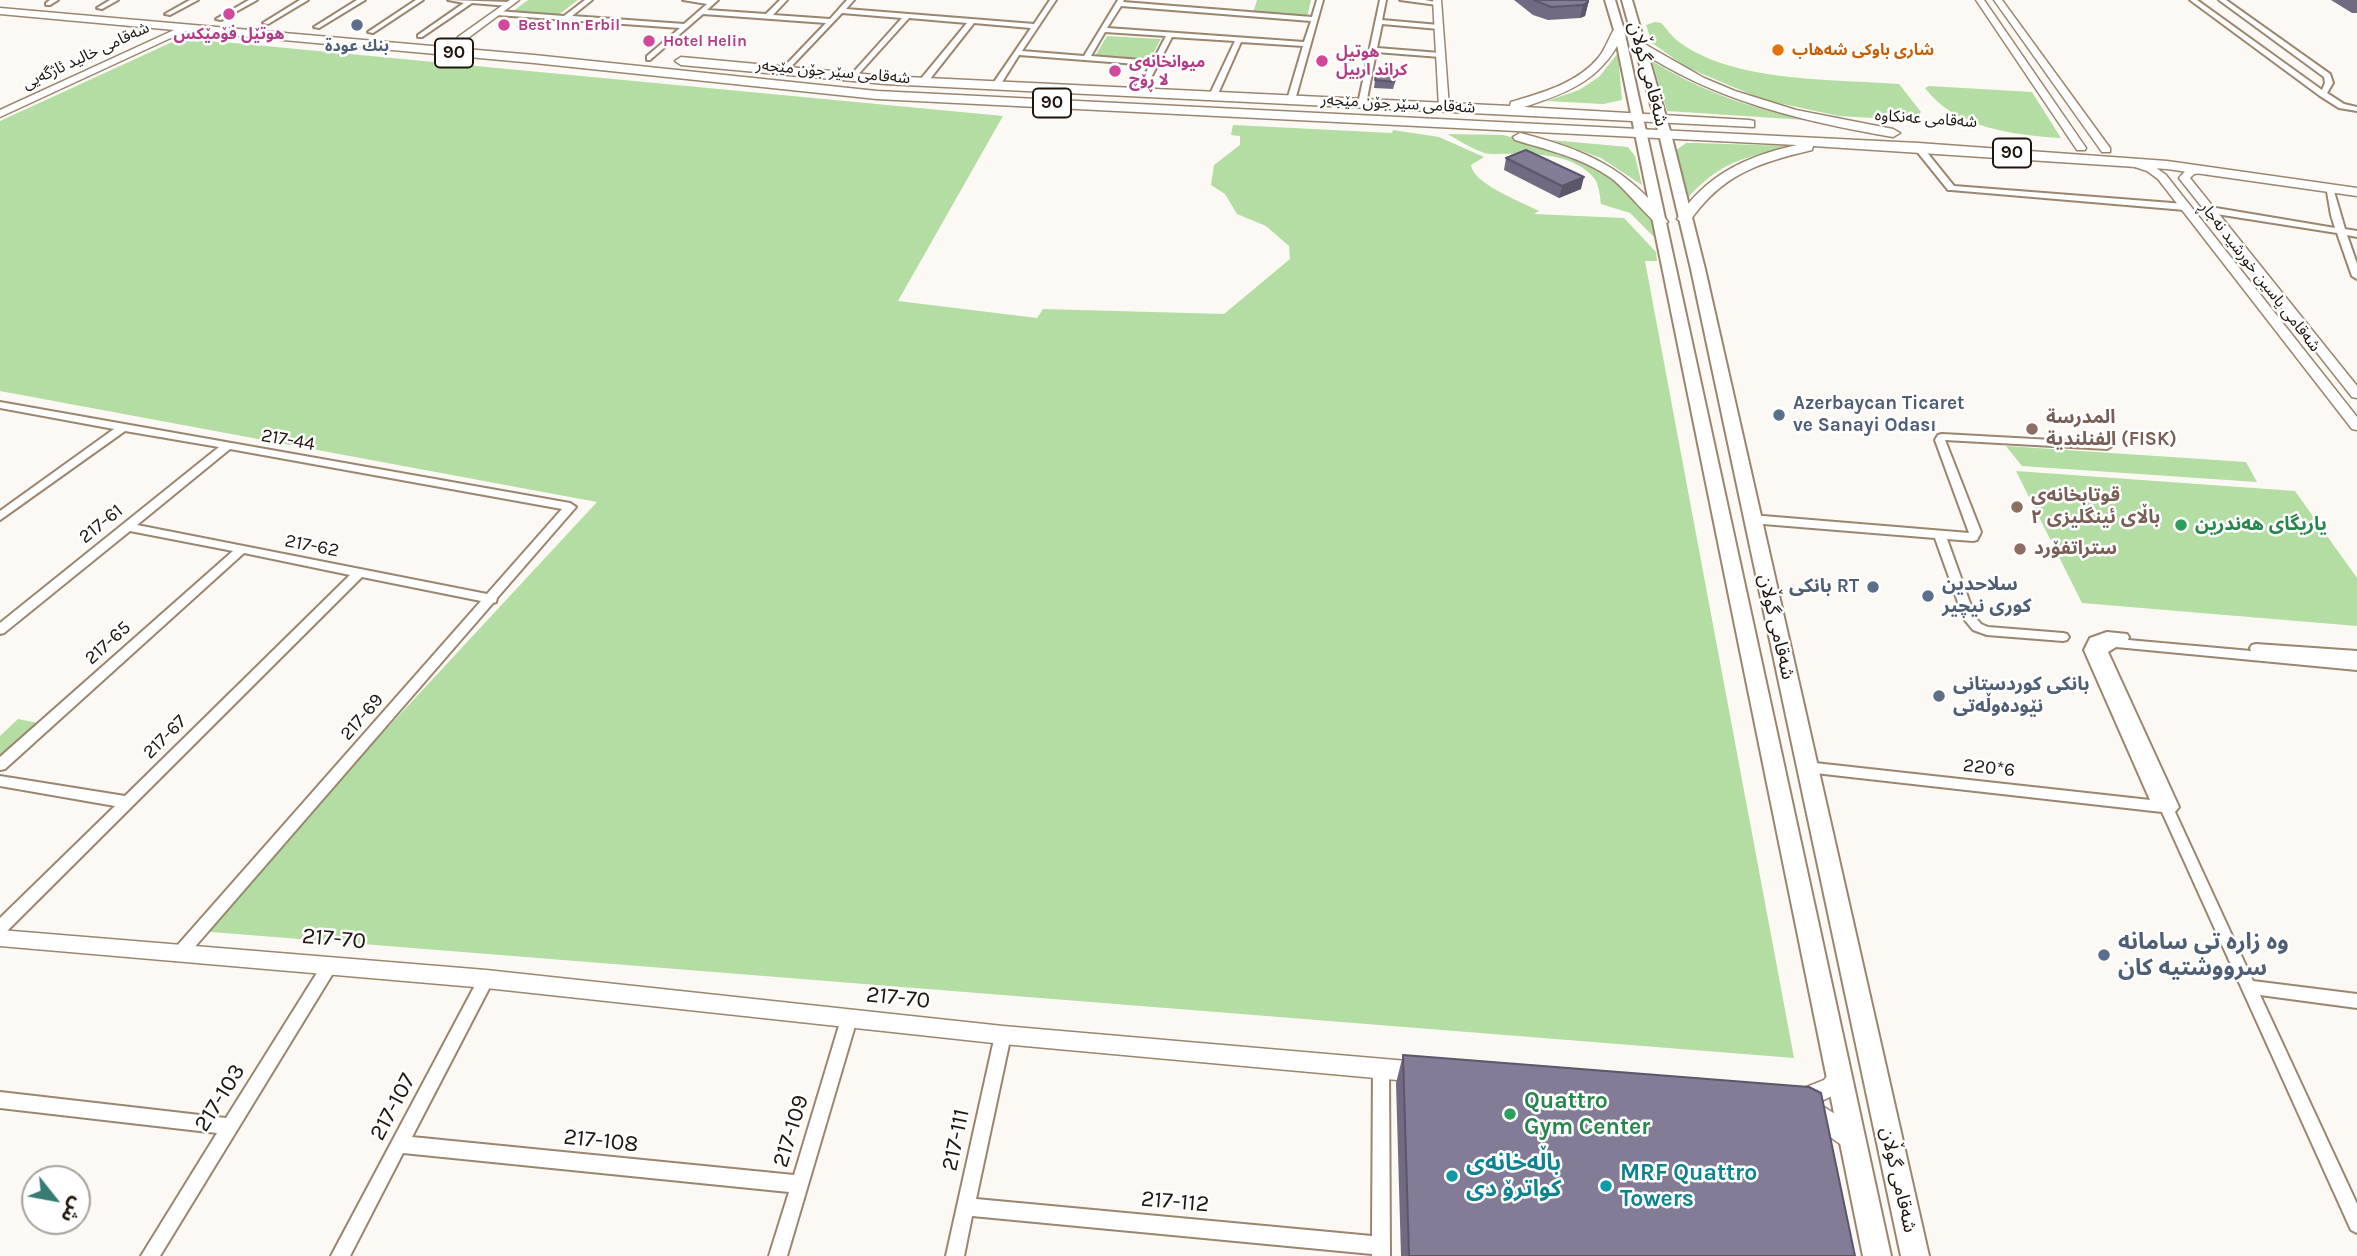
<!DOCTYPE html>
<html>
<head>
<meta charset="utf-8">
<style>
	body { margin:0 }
	#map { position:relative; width:2357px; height:1256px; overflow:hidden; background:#fcf8f3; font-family:Karla,"Noto Sans Arabic",sans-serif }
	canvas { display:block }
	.north { position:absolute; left:21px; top:1165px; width:70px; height:70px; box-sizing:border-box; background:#fff; border:2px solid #a5a29f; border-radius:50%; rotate:121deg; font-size:19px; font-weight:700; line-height:28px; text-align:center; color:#1f170e }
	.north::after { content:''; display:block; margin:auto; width:24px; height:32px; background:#357c74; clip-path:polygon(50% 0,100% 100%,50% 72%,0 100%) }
</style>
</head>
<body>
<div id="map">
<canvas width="2357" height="1256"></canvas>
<div class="north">ش</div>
</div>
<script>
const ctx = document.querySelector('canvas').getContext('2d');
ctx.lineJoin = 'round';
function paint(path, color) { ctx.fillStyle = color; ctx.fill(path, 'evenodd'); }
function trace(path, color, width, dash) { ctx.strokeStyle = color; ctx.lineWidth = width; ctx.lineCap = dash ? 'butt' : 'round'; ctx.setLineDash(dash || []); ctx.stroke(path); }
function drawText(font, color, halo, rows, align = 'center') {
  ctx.font = font + ' Karla,"Noto Sans Arabic",sans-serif'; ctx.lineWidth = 5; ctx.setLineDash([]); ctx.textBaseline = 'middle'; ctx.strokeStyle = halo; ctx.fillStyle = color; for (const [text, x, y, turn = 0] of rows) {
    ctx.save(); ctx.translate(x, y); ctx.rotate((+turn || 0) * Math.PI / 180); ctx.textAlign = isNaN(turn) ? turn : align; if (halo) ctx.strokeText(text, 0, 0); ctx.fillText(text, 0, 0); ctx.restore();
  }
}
paint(new Path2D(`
	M528 0H578L558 15 512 12Z
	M1257 0H1311L1307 17 1253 13Z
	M1655 22 1661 23C1667 29 1672 37 1679 42 1735 83 1833 79 1899 84L1921 112 1918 117 1909 120 1839 116 1764 100 1686 67 1652 43 1646 25Z
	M1107 36 1161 39 1149 61 1095 56Z
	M181 38 1003 116 898 301 1037 318 1043 309 1224 314 1290 259 1289 246 1266 226 1237 214 1225 194 1211 185 1214 165 1240 145V136L1231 135 1233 125 1392 133 1393 130 1439 137 1484 157 1471 165C1473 184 1522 202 1539 211L1534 214 1624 218 1656 252 1657 261H1645L1794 1058 199 931 597 502 0 391V121Z
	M1618 53 1622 100 1603 104 1547 101 1579 90 1599 77Z
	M1652 61C1701 91 1750 108 1806 120L1667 111Z
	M1929 86 2032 92 2061 138C2015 135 1954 128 1925 88Z
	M1447 134 1503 135 1562 151 1612 176 1653 215 1657 240 1630 213 1601 204C1600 197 1599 184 1594 178 1570 150 1525 154 1492 154 1479 154 1459 140 1447 134Z
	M1551 140 1628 147 1635 156 1642 185 1601 158Z
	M1686 143H1696L1790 146C1742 159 1720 161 1686 200L1675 151Z
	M2006 446 2246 462 2257 482 2022 466Z
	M2016 471 2295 491 2357 578V626L2082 603Z
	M18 719 38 723 0 758V736Z`), '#b3dda2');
const minor = new Path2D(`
	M50 0H58L50 5H46V3Z
	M110 0H118L102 9 97 8Z
	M190 0H198L170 15 165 14Z
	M249 0H257L221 20 216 19Z
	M300 0H308L268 24 263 23Z
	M357 0H365L319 28 314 27Z
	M416 0H423L373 33 368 32Z
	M448 0 509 2 512 4 509 6 472 3 422 37H418V35L464 3Z
	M585 0H592L572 16 684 24 707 4 683 0H718L707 10 766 14 780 0H787L773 15 830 19 847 0H854L846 9 1034 24 1050 0H1056L1022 51 1084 56 1118 0H1124L1123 2 1312 17 1317 0H1323L1295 100 1291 102 1287 100 1303 46 1241 42 1217 96 1213 98 1209 96 1235 41 1172 37 1143 93 1139 95 1135 93 1150 65 1019 55 999 87H993L992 85 1031 28 974 23 926 84H920V80L967 23 909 18 853 80H850V76L902 18 842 13 785 73 781 71 782 69 826 23 703 14 650 60H647V56L680 28 497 15 494 13 497 11 564 16ZM1121 6 1311 21 1304 42 1107 28ZM1105 32 1166 36 1153 61 1091 56Z
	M1380 0H1386L1382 20 1439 25 1442 27 1439 29 1382 24 1377 48 1440 53 1444 55 1440 57 1376 52 1366 104 1362 106 1358 104Z
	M1400 0H1425L1440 3 1437 5Z
	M2190 0H2197L2322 90 2325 83 2324 77 2219 0H2226L2330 74 2333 83 2327 93 2344 104 2357 107V111L2339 108 2320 96Z
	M1915 145H1921L1954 186 2185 204 2189 207 2185 210 1951 190H1948L1915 149Z
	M2326 186 2333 188 2345 229 2357 231V237L2347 235 2357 264V279L2352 276 2337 233 2210 213 2206 210 2210 207 2335 228 2331 215Z
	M0 402 570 503 576 507 497 598 496 602 493 603 186 957 181 959 176 957 173 952 176 947 481 601 362 577 5 933 0 934V918L115 806 0 786V776L125 796 350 575 244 553 5 769 0 770V757L233 551 130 531 4 633 0 634V623L219 447 125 431 0 520V511L114 429 0 408ZM230 449 562 509 487 594 137 525Z
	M1942 434 2107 443 2112 446 2107 449 1945 440 1981 532 1977 540 1973 541 1947 539 1975 617 1981 624 1988 627 2063 633 2067 634 2069 637 2067 640 2063 641 1987 635 1973 630 1964 619 1935 538 1751 523 1745 519 1751 515 1969 533 1935 440 1938 435Z
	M2107 632 2127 634 2129 637 2128 640 2251 651 2250 648 2252 645 2256 644 2357 651V670L2116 647 2108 652 2179 807 2175 812 2253 981 2357 994V1008L2260 995 2357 1204V1233L2351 1230 2162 812 1806 772 1801 771 1799 767 1801 763 1806 762 2150 800 2084 650 2090 638Z
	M330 958 335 960 338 965 335 970 160 1256H141L217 1133 0 1108V1092L226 1118 325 960Z
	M486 972 491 974 494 979 412 1137 794 1175 841 1019 843 1014 849 1012 855 1014 857 1019 787 1256H769L789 1192 403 1153 350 1256H331L481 974Z
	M1003 1028 1009 1030 1011 1035 976 1199 1372 1236 1373 1069 1375 1064 1381 1061 1387 1064 1389 1069 1390 1256H1372V1254L972 1216 964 1256H946L995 1035 997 1030Z`);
const tertiary = new Path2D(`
	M510 0H519L464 41H458V37Z
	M1433 0H1441L1449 107 1444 110 1439 107Z
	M1976 0H1984L2086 148 2085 150H2077Z
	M1994 0H2002L2110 148V152H2102Z
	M185 25 189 28 188 30 0 117V110Z
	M2126 160 2155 167 2166 175 2357 417V430L2352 429 2158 179 2147 171 2126 164Z
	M2206 167 2211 170 2210 172 2194 174 2190 178 2357 386V398L2352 397 2179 178 2187 169Z
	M0 930 486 970 1003 1026 1419 1062 1426 1065 1429 1072 1426 1079 1419 1082 1003 1044 486 988 0 946Z
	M1840 1066 1847 1069 1850 1076C1843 1092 1833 1096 1817 1103 1833 1113 1853 1122 1861 1140L1858 1147 1850 1151 1802 1117 1800 1109 1794 1106 1790 1099 1794 1092 1824 1080 1833 1069Z`);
const primary = new Path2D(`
	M1605 0H1615L1624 30 1891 1256H1863L1614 30Z
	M1622 0H1632L1671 134 1705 269 1929 1256H1901L1691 269 1659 134Z`);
const trunk = new Path2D(`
	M0 8 534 55 877 91 1918 143 2167 161 2357 188V196L2167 169 1813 146 1812 150C1758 163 1722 174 1689 222L1684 223 1677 219C1706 175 1746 156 1797 145L877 99 534 63 0 14Z
	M1615 28 1625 30C1605 78 1571 92 1524 107L1749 120 1754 121V127L885 84 681 65 675 61 681 57 885 76 1510 106 1511 102C1542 93 1578 83 1599 57 1606 48 1609 37 1615 28Z
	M1641 42 1704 78 1735 91 1796 110 1893 129 1900 133 1893 137C1801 121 1715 101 1637 49L1635 46Z
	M1520 133C1583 149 1629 168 1668 222L1661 226C1653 224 1624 187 1611 178 1583 158 1548 150 1515 140L1513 137Z`);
trace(minor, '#9a866e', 4);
trace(tertiary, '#9a866e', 3);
trace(primary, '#9a866e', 4);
trace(trunk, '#9a866e', 3);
paint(minor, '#fff');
paint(tertiary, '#fff');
paint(primary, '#fff');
paint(trunk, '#fff');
paint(new Path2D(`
	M1514 0H1589L1585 16 1580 18 1548 20 1533 15Z
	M2331 0H2357V13H2352Z
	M1397 76 1393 89 1374 88 1375 80Z
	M1506 158 1581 189 1559 198 1504 170Z
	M1403 1055 1855 1256H1401L1396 1083Z`), '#726a82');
paint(new Path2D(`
	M1589 0 1585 16 1580 18 1583 5Z
	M1584 177 1581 189 1559 198 1562 186Z`), '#5c566a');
const building = new Path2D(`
	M1534 0H1588V2L1583 5 1551 7Z
	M1378 67 1398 69 1394 82 1375 80Z
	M1526 150 1584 177 1562 186 1506 158Z
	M1403 1055 1809 1087 1821 1093 1855 1256H1409Z`);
paint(building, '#847b97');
trace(building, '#5c566a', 2);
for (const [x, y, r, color] of [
	[229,14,7,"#d1479c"],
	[357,25,7,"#5c6f8a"],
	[504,25,7,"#d1479c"],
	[649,41,7,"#d1479c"],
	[1778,50,7,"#e8710a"],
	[1322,61,7,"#d1479c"],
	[1115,71,7,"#d1479c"],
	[1779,415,7,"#5c6f8a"],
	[2032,429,7,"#8d6e63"],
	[2017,507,7,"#8d6e63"],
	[2181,525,7,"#2e9e5b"],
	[2020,549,7,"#8d6e63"],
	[1873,587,7,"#5c6f8a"],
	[1928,596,7,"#5c6f8a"],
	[1939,696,7,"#5c6f8a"],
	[2104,955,7,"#5c6f8a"],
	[1510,1114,7,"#2e9e5b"],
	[1452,1176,7,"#0f9aa8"],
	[1606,1186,7,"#0f9aa8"]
]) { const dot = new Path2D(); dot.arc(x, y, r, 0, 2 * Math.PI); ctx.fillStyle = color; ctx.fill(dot); trace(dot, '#fff', 2.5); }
drawText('bold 16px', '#b23c85', '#fff', [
	["Best Inn Erbil",518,25],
	["هوتێل فۆمێکس",229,34,"center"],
	["Hotel Helin",663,41],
	["هوتيل",1336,52],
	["كراند اربيل",1336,70],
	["میوانخانەی",1129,62],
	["لا ڕۆچ",1129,80]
], 'left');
drawText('bold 16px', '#4e5e75', '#fff', [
	["بنك عودة",357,46]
]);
drawText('bold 16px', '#c56008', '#fff', [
	["شاری باوکی شەھاب",1792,50]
], 'left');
drawText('16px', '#1f170e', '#fff', [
	["شەقامی خالید ئاژگەیی",86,56,-25],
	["شەقامی سێر جۆن مێجەر",833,72,5],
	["شەقامی سێر جۆن مێجەر",1398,104,3],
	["شەقامی عەنکاوە",1926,119,4],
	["شەقامی یاسین خورشید نەجاڕ",2260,277,52]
]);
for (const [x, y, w] of [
	[454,53,38],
	[1052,103,38],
	[2012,153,38]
]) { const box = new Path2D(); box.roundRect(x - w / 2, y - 14.5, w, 29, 5); ctx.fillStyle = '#fff'; ctx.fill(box); trace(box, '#1f170e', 2); }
drawText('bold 18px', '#1f170e', null, [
	["90",454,53],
	["90",1052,103],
	["90",2012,153]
]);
drawText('19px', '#1f170e', '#fff', [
	["شەقامی گوڵان",1648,74,75],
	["217-44",288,440,10],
	["217-61",101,524,-39],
	["217-62",312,546,11],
	["شەقامی گوڵان",1776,627,77],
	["217-65",108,643,-42],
	["217-69",362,717,-49],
	["217-67",165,737,-45],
	["220*6",1989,768,6],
	["شەقامی گوڵان",1898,1180,77]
]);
drawText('bold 19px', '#4e5e75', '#fff', [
	["Azerbaycan Ticaret",1793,404],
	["ve Sanayi Odası",1793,426],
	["سلاحدین",1942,585],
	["كوری نیچیر",1942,607],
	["بانكی RT",1859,587,"right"],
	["بانکی کوردستانی",1953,685],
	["نێودەوڵەتی",1953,707]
], 'left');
drawText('bold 19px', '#785e54', '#fff', [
	["المدرسة",2046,418],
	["الفنلندية (FISK)",2046,440],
	["قوتابخانەی",2031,496],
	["باڵای ئینگلیزی ۲",2031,518],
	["ستراتفۆرد",2034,549]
], 'left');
drawText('bold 19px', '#27864d', '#fff', [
	["یاریگای هەندرین",2195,525]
], 'left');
drawText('23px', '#1f170e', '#fff', [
	["217-70",334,939,5],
	["217-70",898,998,6],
	["217-103",220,1098,-58],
	["217-107",393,1107,-62],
	["217-109",791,1131,-73],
	["217-111",956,1140,-78],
	["217-108",601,1141,6],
	["217-112",1175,1202,5]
]);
drawText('bold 23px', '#4e5e75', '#fff', [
	["وه زاره تى سامانه",2118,942],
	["سرووشتيه كان",2118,968]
], 'left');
drawText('bold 23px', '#27864d', '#fff', [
	["Quattro",1524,1101],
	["Gym Center",1524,1127]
], 'left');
drawText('bold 23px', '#0d838f', '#fff', [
	["باڵەخانەی",1466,1163],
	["کواترۆ دی",1466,1189],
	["MRF Quattro",1620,1173],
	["Towers",1620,1199]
], 'left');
</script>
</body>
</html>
